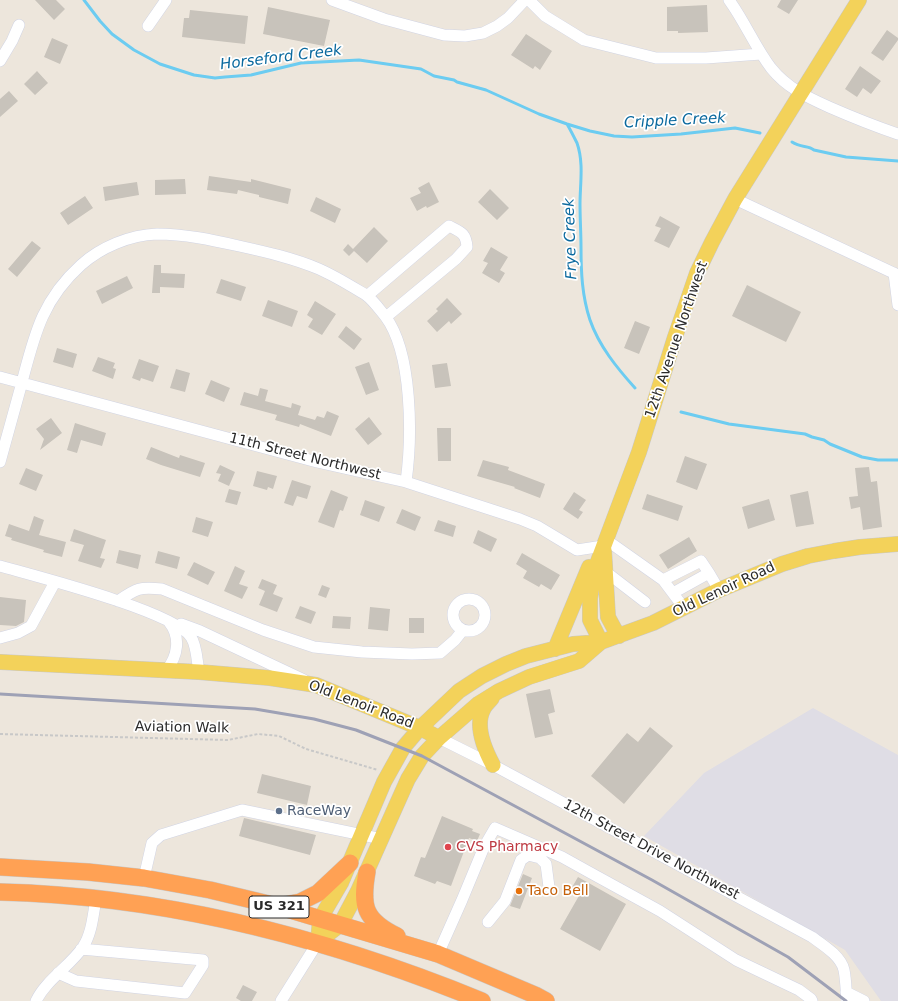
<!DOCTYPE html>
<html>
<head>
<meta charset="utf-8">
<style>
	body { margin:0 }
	canvas { display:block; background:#ede6dc }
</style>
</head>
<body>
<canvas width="898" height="1001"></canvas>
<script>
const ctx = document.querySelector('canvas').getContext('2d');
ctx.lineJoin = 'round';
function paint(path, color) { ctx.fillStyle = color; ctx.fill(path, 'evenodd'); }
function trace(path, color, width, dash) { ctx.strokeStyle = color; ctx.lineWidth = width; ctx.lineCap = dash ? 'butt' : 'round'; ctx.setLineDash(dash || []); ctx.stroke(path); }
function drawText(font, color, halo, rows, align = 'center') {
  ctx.font = font + ' "DejaVu Sans",sans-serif'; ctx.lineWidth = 3.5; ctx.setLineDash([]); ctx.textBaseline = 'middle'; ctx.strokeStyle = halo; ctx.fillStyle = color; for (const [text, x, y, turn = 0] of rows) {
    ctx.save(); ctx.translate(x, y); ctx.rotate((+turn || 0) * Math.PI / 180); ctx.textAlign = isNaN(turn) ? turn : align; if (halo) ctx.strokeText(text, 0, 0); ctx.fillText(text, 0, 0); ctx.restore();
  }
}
paint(new Path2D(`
	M813 708 898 755V1001H881L845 950 644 836 704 773Z`), '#dfdde5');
trace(new Path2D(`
	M84 0 100 21 112 34 134 50 160 64 194 75 215 78 225 77 251 75 301 63 359 60 421 69 434 76 454 80 457 82 486 90 539 114 567 124 590 131 614 136 632 137 681 134 735 128 760 133
	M567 124C571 131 574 137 577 143 584 163 580 184 580 204 580 219 581 233 581 247 581 272 582 296 590 320 599 346 617 368 635 388
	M792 142C801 148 808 145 814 150L846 157 898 161
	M681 412 729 424 805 434 812 437 824 440 830 444 862 457 878 460H898`), '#6cccf1', 3);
paint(new Path2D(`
	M35 0H56L65 9 54 20Z
	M781 0H798L789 14 777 7Z
	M707 5 708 32 678 33V31H667V7Z
	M268 7 330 20 324 46 263 34Z
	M190 10 248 16 245 44 182 37 184 18H189Z
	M887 30 898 38V40L883 61 871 53Z
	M526 34 552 51 540 70 535 66 533 69 511 55Z
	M52 38 68 45 60 64 44 57Z
	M860 66 881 81 871 94 863 88 857 97 845 89Z
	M37 71 48 83 35 95 24 84Z
	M9 91 18 101 0 117V99Z
	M209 176 251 182V179L291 189 288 204 259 197V195L238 190 237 194 207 190Z
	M185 179 186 194 155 195V180Z
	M137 182 139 195 105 201 103 187Z
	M429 182 439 202 427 208 426 206 417 211 410 198 421 193 418 188Z
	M490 189 509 208 497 220 478 202Z
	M85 196 93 208 68 225 60 213Z
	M316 197 341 209 335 223 310 211Z
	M660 216 680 227 669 248 654 241 661 228 655 226Z
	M374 227 388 241 367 263 354 251 349 256 343 250 348 244 353 249Z
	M32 241 41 248 17 277 8 269Z
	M491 247 508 257 500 270 505 273 499 283 482 273 488 263 483 261Z
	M154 265H161V273L185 274 184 288 160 287V293H152Z
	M127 276 133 288 102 304 96 291Z
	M221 279 246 287 241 301 216 293Z
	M747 285 801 312 786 342 732 316Z
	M447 298 462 314 451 324 449 321 437 332 427 321 438 311 436 309Z
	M268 300 298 311 292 327 262 316Z
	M315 301 336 314 322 335 308 327 313 319 307 315Z
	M635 321 650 327 639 354 624 348Z
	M346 326 362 339 354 350 338 337Z
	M57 348 77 354 73 368 53 362Z
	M98 357 115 363 113 368 116 369 113 379 92 371Z
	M139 359 159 366 153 382 141 378 140 381 132 378Z
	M369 362 379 390 366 395 355 367Z
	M447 363 451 386 435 388 432 365Z
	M176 369 190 373 185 392 170 388Z
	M211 380 230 388 224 402 205 394Z
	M260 388 268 390 265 401 291 408 292 403 301 406 298 415 315 420 317 416 324 418 327 411 339 416 331 436 300 424 299 427 275 420 277 415 240 405 244 392 258 396Z
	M369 417 382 434 368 445 355 429Z
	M51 418 62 433 40 450 44 439 36 429Z
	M75 423 106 433 102 446 81 440 77 453 67 450Z
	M437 428H451V461H438Z
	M151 447 179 458 180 455 205 463 200 477 161 465 146 459Z
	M685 456 707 464 697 490 676 482Z
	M483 460 509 467 508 470 545 484 540 498 514 488 515 487 477 476Z
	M220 465 235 472 229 486 218 481 221 474 216 473Z
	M869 467 871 482 877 481 882 527 863 530 860 507 851 509 849 497 858 496 855 468Z
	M26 468 43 475 36 491 19 484Z
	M257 471 277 476 273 489 268 487 267 490 253 486Z
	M292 480 311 486 307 499 297 496 293 506 284 503Z
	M229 489 241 492 237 505 225 502Z
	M331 490 348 497 343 511 340 510 334 528 318 522Z
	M808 491 814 524 796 527 790 495Z
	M574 492 586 500 579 510 583 512 578 519 563 509Z
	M647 494 683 506 678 521 642 509Z
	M769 499 775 520 748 529 742 507Z
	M365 500 385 507 379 522 360 515Z
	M402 509 421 517 415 531 396 523Z
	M34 516 44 520 39 535 66 542 62 557 43 552 44 550 11 540 12 538 5 536 9 524 29 531Z
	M196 517 213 522 208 537 192 532Z
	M438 520 456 526 453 537 434 531Z
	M74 529 106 540 100 558 105 559 101 568 78 561 84 545 70 541Z
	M478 530 497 539 491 552 473 543Z
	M689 537 697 551 668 569 659 555Z
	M119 550 141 555 138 569 116 563Z
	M158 551 180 557 177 569 155 563Z
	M522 553 560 575 551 590 541 584 539 587 523 578 527 571 516 564Z
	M194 562 215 572 208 585 187 575Z
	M235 566 245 571 239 584 248 587 242 599 224 591Z
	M262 579 277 585 273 594 283 598 277 612 259 605 265 591 258 588Z
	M322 585 330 588 326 598 318 595Z
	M0 597 26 600 24 622 16 626 0 625Z
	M300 606 316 612 311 624 295 618Z
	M370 607 390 609 388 631 368 629Z
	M333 616 351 617 350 629 332 628Z
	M409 618H424V633H409Z
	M550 689 555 712 548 714 553 734 535 738 526 694Z
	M650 727 673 746 624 804 591 776 627 733 638 742Z
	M262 774 311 786 307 805 257 793Z
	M442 816 473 829 472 831 480 834 477 841 469 838 451 886 437 881 435 884 414 876 421 857 425 858Z
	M244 818 316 835 310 855 239 836Z
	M523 874 532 878 520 909 510 906Z
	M578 877 626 904 600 951 560 929 580 894 571 889Z
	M243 985 257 992 252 1001H241L236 998Z`), '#c8c3bb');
const minor = new Path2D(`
	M332 0 384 19 444 35 465 36 483 33 497 26 508 18 525 0
	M529 0 545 16 584 40 656 58H706L761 54
	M729 0C745 22 755 47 771 68 787 88 807 97 829 107 852 117 874 126 898 134
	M148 26 166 0
	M0 61 12 41 19 25
	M735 199 898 275
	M894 273 898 305
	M367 296 449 226C461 232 466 233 467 247L456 259 386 317
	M0 377 317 462 406 482 520 519 537 526 577 550 603 546
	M0 462C7 437 14 411 21 386 34 337 41 301 81 265 101 247 130 235 157 234 185 234 212 240 239 246 266 252 293 258 319 269 335 276 351 286 366 295 373 300 380 310 385 316 413 353 412 438 406 482
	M605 539 663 580 684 608
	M0 566C35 576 173 611 191 637 197 646 197 662 199 672
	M606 572 645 602
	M663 580 701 561 709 573
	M673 593 709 573 719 590
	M453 615a16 16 0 1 1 32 0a16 16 0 1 1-32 0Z
	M118 601C137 588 139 587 162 589L263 630 314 647 362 652 412 654 440 653 455 640 463 630
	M181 624 200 631 304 680
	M0 638 18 633 31 626 55 582
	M166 671C178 656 181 637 169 622
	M439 738 493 765 812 937C823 945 841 956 844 970 846 980 846 991 847 1001
	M144 878 152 843 161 835 242 810 382 839
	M488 922 505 901 521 860 528 855 540 858 546 864 549 887
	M438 954 462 900 484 847 495 828 562 857 589 872 660 911 736 960 799 990 811 999 812 1001
	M58 973 76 981 185 993 203 965V960L81 949
	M846 992 864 1001
	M36 1001C46 980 70 966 83 947 92 933 93 915 96 899
	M281 1001 318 942`);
const major = new Path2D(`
	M604 550 608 617 615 630 619 636
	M601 642 590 620V598L594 572 639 452 675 337 697 273 712 242 735 199 859 0
	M555 649 589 567
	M0 662 199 672 270 678 316 685 420 728 439 738
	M492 698C490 701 486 704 484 708 474 725 485 750 493 765
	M318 942 320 919 341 883 384 782 403 748 420 728 459 691 482 676 506 664 526 656 573 644 601 642 653 623 719 590 782 564 808 556 834 551 860 547 898 544
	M318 942 340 925 358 891 408 779 422 756 439 738 478 704 499 691 529 677 579 661 601 642`);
const highway = new Path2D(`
	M0 867 88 872 144 878 210 890 277 906 438 954 535 995 546 1001
	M367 872C361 906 364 920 397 936
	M0 892C167 896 328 938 482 1001
	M278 906 300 902 318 893 350 863`);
trace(minor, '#d1d4e3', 12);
trace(major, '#c8c8c8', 16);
trace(highway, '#c8c8c8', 18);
trace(new Path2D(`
	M0 734 228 740 258 734 279 736 306 749 378 770`), '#c8c8c8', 2, [3, 2]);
trace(minor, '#fff', 11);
trace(major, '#f3d25a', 15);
trace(highway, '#ffa154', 17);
trace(new Path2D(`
	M0 694 255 709 314 719 356 730 422 756 652 880 788 957 846 1001`), '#9ea1b5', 3);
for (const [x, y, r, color] of [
	[279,811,4,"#5c6f8a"],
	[448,847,4,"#e0444e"],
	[519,891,4,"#e8710a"]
]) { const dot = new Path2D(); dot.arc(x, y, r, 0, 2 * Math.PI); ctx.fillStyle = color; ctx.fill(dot); trace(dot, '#fff', 1.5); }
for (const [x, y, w] of [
	[279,907,60]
]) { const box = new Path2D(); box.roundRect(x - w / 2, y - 11, w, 22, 3); ctx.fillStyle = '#fff'; ctx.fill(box); trace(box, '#2a2a2a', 1); }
drawText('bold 13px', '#2a2a2a', null, [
	["US 321",279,907]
]);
drawText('14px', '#2a2a2a', '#fff', [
	["12th Avenue Northwest",677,340,-71],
	["11th Street Northwest",305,457,14],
	["Old Lenoir Road",724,590,-25],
	["Old Lenoir Road",361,705,21],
	["Aviation Walk",182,728,1],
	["12th Street Drive Northwest",651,850,28]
]);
drawText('14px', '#4e5e75', '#fff', [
	["RaceWay",287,811]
], 'left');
drawText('14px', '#be3a42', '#fff', [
	["CVS Pharmacy",456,847]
], 'left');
drawText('14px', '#c56008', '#fff', [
	["Taco Bell",527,891]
], 'left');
drawText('italic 15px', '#0a699e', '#fff', [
	["Horseford Creek",281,58,-7],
	["Cripple Creek",675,121,-3],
	["Frye Creek",571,239,-92]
]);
</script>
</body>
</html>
